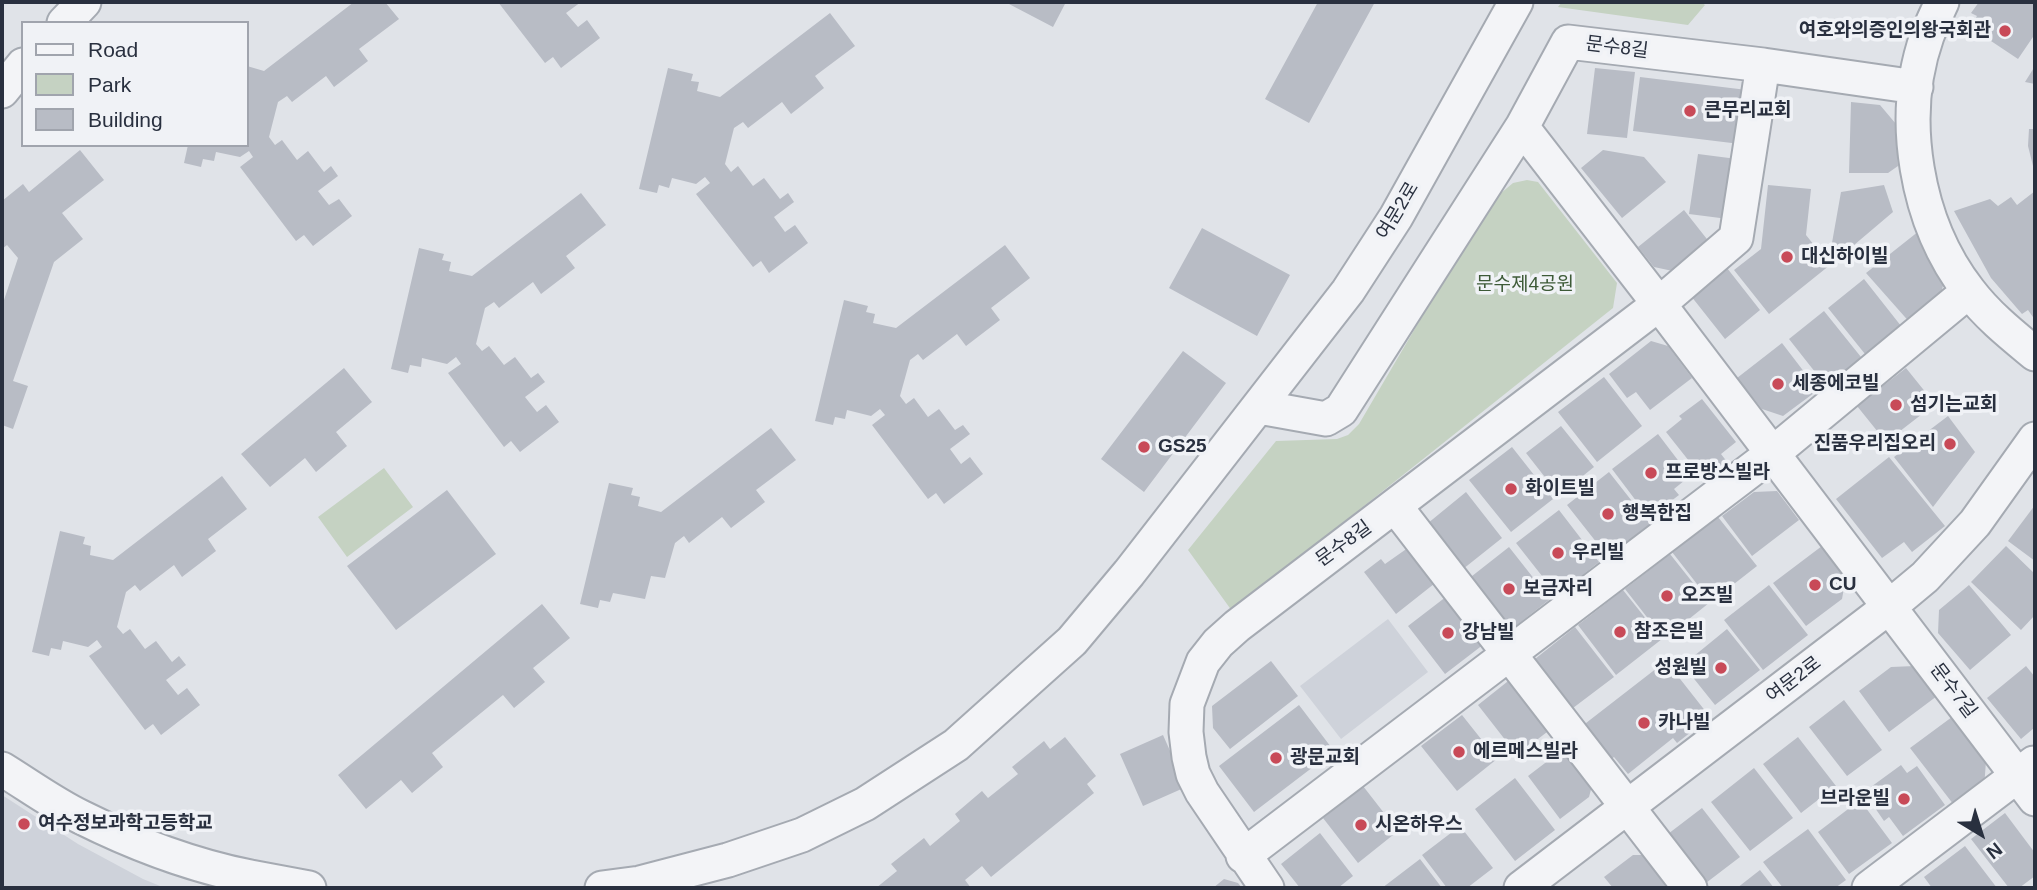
<!DOCTYPE html>
<html>
<head>
<meta charset="utf-8">
<style>
	body { margin:0 }
	#map { position:relative; width:2037px; height:890px; overflow:hidden; background:#e0e3e8; font-family:Helvetica,sans-serif }
	canvas { display:block }
	.frame { position:absolute; inset:0; border:4px solid #29303f; pointer-events:none }
	.legend { position:absolute; left:21px; top:21px; width:228px; height:126px; box-sizing:border-box; background:#f0f2f6; border:2px solid #a0a4ad; margin:0; padding:9px 12px; list-style:none; font-size:21px; color:#29303f }
	.legend li { display:flex; align-items:center; gap:14px; height:35px }
	.legend b { width:35px; border:2px solid #a0a4ad }
	.north { position:absolute; left:1946px; top:799px; width:70px; height:70px; -webkit-text-stroke:5px #f0f2f6; paint-order:stroke; rotate:142deg; font-size:19px; font-weight:700; line-height:28px; text-align:center; color:#29303f }
	.north::after { content:''; display:block; margin:auto; width:24px; height:32px; background:#29303f; clip-path:polygon(50% 0,100% 100%,50% 72%,0 100%) }
</style>
</head>
<body>
<div id="map">
<canvas width="2037" height="890"></canvas>
<div class="frame"></div>
<ul class="legend">
<li><b style="height:9px;background:#f3f4f7"></b>Road</li>
<li><b style="height:19px;background:#c5d2c2"></b>Park</li>
<li><b style="height:19px;background:#b8bcc5"></b>Building</li>
</ul>
<div class="north">N</div>
</div>
<script>
const ctx = document.querySelector('canvas').getContext('2d');
ctx.lineJoin = 'round';
function paint(path, color) { ctx.fillStyle = color; ctx.fill(path, 'evenodd'); }
function trace(path, color, width, dash) { ctx.strokeStyle = color; ctx.lineWidth = width; ctx.lineCap = dash ? 'butt' : 'round'; ctx.setLineDash(dash || []); ctx.stroke(path); }
function drawText(font, color, halo, rows, align = 'center') {
  ctx.font = font + ' Helvetica,"Noto Sans KR",sans-serif'; ctx.lineWidth = 7; ctx.setLineDash([]); ctx.textBaseline = 'middle'; ctx.strokeStyle = halo; ctx.fillStyle = color; for (const [text, x, y, turn = 0] of rows) {
    ctx.save(); ctx.translate(x, y); ctx.rotate((+turn || 0) * Math.PI / 180); ctx.textAlign = isNaN(turn) ? turn : align; if (halo) ctx.strokeText(text, 0, 0); ctx.fillText(text, 0, 0); ctx.restore();
  }
}
paint(new Path2D(`
	M1388 619 1428 672 1341 739 1300 686Z
	M2 795 78 844 143 879 165 888H2Z`), '#ced2da');
paint(new Path2D(`
	M1562 2H1701L1705 5 1688 25 1558 7Z
	M1527 180 1538 182 1617 283 1613 308 1232 611 1188 550 1276 441 1337 439 1348 435 1359 424 1488 204 1513 183Z
	M384 468 413 507 347 557 318 517Z`), '#c5d2c2');
paint(new Path2D(`
	M354 2H385L399 19 359 49 368 61 334 87 326 76 292 102 287 96 278 102 269 137 275 145 282 140 297 160 308 151 324 172 331 166 338 176 318 191 329 205 339 199 352 216 313 246 304 235 296 241 240 167 253 157 249 151 240 157 216 152 214 161 203 159 201 167 184 163 188 145H247V66L264 71Z
	M498 2H581L566 13 578 27 587 20 600 38 561 68 553 57 545 63Z
	M1010 2H1066L1053 27 1009 4Z
	M1318 2H1375L1309 123 1265 99Z
	M1979 2H2035V34L2018 59 1970 27 1977 16 1971 13Z
	M830 13 855 46 815 76 824 88 791 114 782 102 748 128 743 122 734 128 725 164 731 172 738 166 753 186 764 178 780 199 788 193 794 202 774 217 785 232 795 225 808 243 769 273 761 261 753 267 696 194 710 183 705 177 696 184 672 178 669 188 659 185 657 193 639 189 668 68 693 74 691 81 699 82 697 91 720 97Z
	M2035 66V84L2025 82Z
	M1595 68 1635 72 1627 138 1587 134Z
	M1640 77 1747 90 1740 144 1633 131Z
	M1851 102 1880 105 1896 124 1898 166 1888 173H1849Z
	M2029 129H2035V174L2028 146Z
	M80 150 104 180 62 213 83 239 54 262 13 381 28 386 13 429 2 425V306L18 258 7 245 2 249V201L23 184 29 192Z
	M1603 150 1644 157 1666 182 1622 218 1581 168Z
	M1698 154 1737 159 1728 219 1689 214Z
	M1768 185 1811 189 1806 235 1830 265 1769 314 1734 270 1761 249Z
	M1884 185 1893 212 1834 262 1830 254 1841 192Z
	M2035 191V320L2028 310 2022 314 1991 278 1954 211 1990 199 1998 206 2011 197 2017 205Z
	M581 193 606 225 566 256 575 268 541 294 533 282 499 308 494 302 485 308 476 344 482 351 489 346 504 365 515 357 531 378 538 373 545 382 525 397 537 412 546 405 559 422 520 452 511 441 504 447 448 373 461 364 456 357 447 364 422 358 421 367 410 365 408 373 391 369 419 248 444 254 442 260 451 262 449 271 472 276Z
	M1684 210 1714 248 1682 273 1654 267 1638 247Z
	M1202 228 1290 275 1257 336 1169 288Z
	M1919 231 1944 281 1940 299 1912 325 1866 273Z
	M1005 245 1030 278 991 308 1000 320 966 346 957 334 923 360 918 354 910 360 900 396 906 404 914 398 928 417 939 409 955 430 963 425 970 434 950 449 961 464 970 457 983 474 944 504 936 493 928 499 872 425 885 415 880 409 871 416 847 410 845 419 835 417 833 425 815 421 844 300 868 306 866 312 875 314 873 323 896 328Z
	M1727 268 1760 310 1725 339 1691 296Z
	M1864 279 1905 331 1869 359 1828 308Z
	M1824 311 1865 362 1830 391 1789 339Z
	M1651 341 1668 346 1692 378 1650 410 1636 392 1627 398 1609 374Z
	M1782 343 1818 390 1783 416 1762 409 1737 378Z
	M1183 351 1226 383 1144 492 1101 459Z
	M344 368 372 402 336 432 347 446 316 472 305 458 270 487 241 454Z
	M1906 368 1935 404 1886 442 1857 406Z
	M1604 377 1642 426 1597 462 1558 412Z
	M1702 399 1736 442 1721 454 1731 467 1708 485 1666 432 1682 419 1679 416Z
	M1948 416 1975 452 1933 507 1894 457Z
	M1561 426 1594 467 1559 495 1526 453Z
	M771 428 796 460 756 490 765 502 731 528 722 517 689 543 684 536 675 543 665 578 651 576 645 599 613 593 610 602 600 600 598 608 580 604 609 483 633 488 631 495 640 497 638 506 661 512Z
	M1658 434 1690 476 1674 489 1679 495 1649 518 1612 469Z
	M1512 447 1553 499 1511 532 1469 480Z
	M1889 457 1945 526 1912 552 1904 542 1882 558 1836 499Z
	M1609 472 1650 524 1608 557 1567 505Z
	M222 476 247 509 208 539 216 551 182 577 174 565 140 591 135 585 126 592 117 627 123 634 130 629 145 649 156 641 172 662 179 656 186 665 166 680 178 695 187 688 200 705 161 735 153 724 145 730 89 656 102 647 97 640 88 647 63 641 61 650 51 648 49 656 32 652 60 531 85 537 83 544 91 546 90 555 113 560Z
	M447 490 496 554 396 630 347 566Z
	M1777 491 1799 520 1752 556 1722 516 1754 492Z
	M1466 492 1502 538 1458 573 1422 528Z
	M2035 505V561L2008 541Z
	M1559 510 1599 562 1557 595 1516 543Z
	M1718 517 1757 566 1711 602 1672 552Z
	M1412 545 1439 580 1396 614 1364 572 1381 559 1385 564Z
	M1822 546 1846 577 1842 599 1806 626 1773 583Z
	M2006 546 2035 574V615L2021 630 1971 582Z
	M1509 547 1550 599 1508 632 1467 580Z
	M1670 554 1709 603 1664 639 1625 589Z
	M1769 585 1808 635 1763 670 1724 620Z
	M1969 585 2011 635 1970 670 1938 633 1939 610Z
	M1623 590 1662 639 1616 675 1578 625Z
	M1451 593 1488 641 1445 674 1408 626Z
	M542 604 570 638 533 668 545 682 514 708 503 695 432 753 443 767 412 793 401 780 366 809 338 775Z
	M1575 627 1614 677 1573 708 1535 659Z
	M1727 629 1760 670 1715 705 1683 665Z
	M1271 661 1298 696 1230 749 1213 728 1212 706Z
	M1666 661 1710 717 1677 743 1673 738 1628 774 1614 757 1604 765 1577 730Z
	M1915 666 1937 696 1889 732 1859 691 1891 667Z
	M2026 666 2035 677V730L2034 728 2021 739 1987 698Z
	M1512 678 1551 729 1517 755 1478 705Z
	M1844 700 1882 750 1847 776 1809 727Z
	M1299 705 1334 751 1254 812 1219 766Z
	M1462 715 1497 759 1457 791 1421 746Z
	M1952 717 1986 761 1984 788 1957 809 1910 748Z
	M1163 735 1186 787 1143 806 1120 754Z
	M1065 737 1096 776 1087 784 1094 793 991 877 982 866 965 880 971 888H876L897 871 891 864 924 838 930 846 960 821 955 814 982 791 988 798 1018 774 1012 767 1044 741 1050 749Z
	M1798 737 1836 786 1801 813 1763 764Z
	M1566 747 1593 782 1589 797 1560 819 1528 776Z
	M1901 765 1907 773 1917 766 1945 805 1903 836 1889 817 1884 821 1864 792Z
	M1754 768 1793 818 1750 851 1711 802Z
	M1515 778 1555 830 1515 861 1475 809Z
	M1363 786 1398 831 1358 863 1323 818Z
	M1860 800 1892 843 1849 874 1818 832Z
	M1702 808 1740 857 1702 886 1664 837Z
	M2005 813 2035 853V876L2019 888H2009L1971 839Z
	M1460 826 1493 868 1467 888H1447L1422 855Z
	M1808 829 1846 880 1835 888H1783L1763 862Z
	M1320 833 1353 876 1338 888H1300L1281 864Z
	M1965 846 1997 888H1932L1924 877Z
	M1633 855H1649L1673 888H1613L1604 877Z
	M1420 859 1442 888H1382Z
	M1760 870 1774 888H1737Z
	M1224 879 1238 883 1242 888H1213Z`), '#b8bcc5');
const minor = new Path2D(`
	M1942 2C1937 13 1931 25 1927 36 1898 118 1916 223 1969 291 1988 316 2012 335 2035 354
	M64 23 84 2
	M1763 65 1568 42 1522 127 1659 304 2035 799
	M2 91 23 65
	M1259 407 1326 419 1341 410 1522 127
	M1395 506 1690 888
	M2 769C28 785 54 804 81 817 135 844 190 865 250 877L249 888
	M1243 856 1772 454 1969 291
	M250 877 309 888
	M602 888 640 883 728 860 802 835 865 804 956 745 1072 641 1129 573 1348 291 1396 217 1516 2
	M1267 888 1202 792 1193 774 1189 757 1186 732 1187 704 1203 662 1218 643 1237 626 1659 304 1736 238 1763 65 1916 87
	M1521 888 1889 607 1925 577 1975 523 2035 439
	M1869 888 2034 763`);
trace(minor, '#a5aab2', 37);
trace(minor, '#f3f4f7', 33);
for (const [x, y, r, color] of [
	[2005,31,7,"#c84a58"],
	[1690,111,7,"#c84a58"],
	[1787,257,7,"#c84a58"],
	[1778,384,7,"#c84a58"],
	[1896,405,7,"#c84a58"],
	[1950,444,7,"#c84a58"],
	[1144,447,7,"#c84a58"],
	[1651,473,7,"#c84a58"],
	[1511,489,7,"#c84a58"],
	[1608,514,7,"#c84a58"],
	[1558,553,7,"#c84a58"],
	[1815,585,7,"#c84a58"],
	[1509,589,7,"#c84a58"],
	[1667,596,7,"#c84a58"],
	[1620,632,7,"#c84a58"],
	[1448,633,7,"#c84a58"],
	[1721,668,7,"#c84a58"],
	[1644,723,7,"#c84a58"],
	[1459,752,7,"#c84a58"],
	[1276,758,7,"#c84a58"],
	[1904,799,7,"#c84a58"],
	[24,824,7,"#c84a58"],
	[1361,825,7,"#c84a58"]
]) { const dot = new Path2D(); dot.arc(x, y, r, 0, 2 * Math.PI); ctx.fillStyle = color; ctx.fill(dot); trace(dot, '#f0f2f6', 2.5); }
drawText('bold 19px', '#29303f', '#f0f2f6', [
	["여호와의증인의왕국회관",1991,31,"right"],
	["큰무리교회",1704,111],
	["대신하이빌",1801,257],
	["세종에코빌",1792,384],
	["섬기는교회",1910,405],
	["진품우리집오리",1936,444,"right"],
	["GS25",1158,447],
	["프로방스빌라",1665,473],
	["화이트빌",1525,489],
	["행복한집",1622,514],
	["우리빌",1572,553],
	["CU",1829,585],
	["보금자리",1523,589],
	["오즈빌",1681,596],
	["참조은빌",1634,632],
	["강남빌",1462,633],
	["성원빌",1707,668,"right"],
	["카나빌",1658,723],
	["에르메스빌라",1473,752],
	["광문교회",1290,758],
	["브라운빌",1890,799,"right"],
	["여수정보과학고등학교",38,824],
	["시온하우스",1375,825]
], 'left');
drawText('19px', '#29303f', '#f0f2f6', [
	["문수8길",1617,48,7],
	["여문2로",1398,211,-59],
	["문수8길",1344,544,-36],
	["여문2로",1794,680,-37],
	["문수7길",1953,691,53]
]);
drawText('19px', '#3d5a37', '#f0f2f6', [
	["문수제4공원",1525,285]
]);
</script>
</body>
</html>
